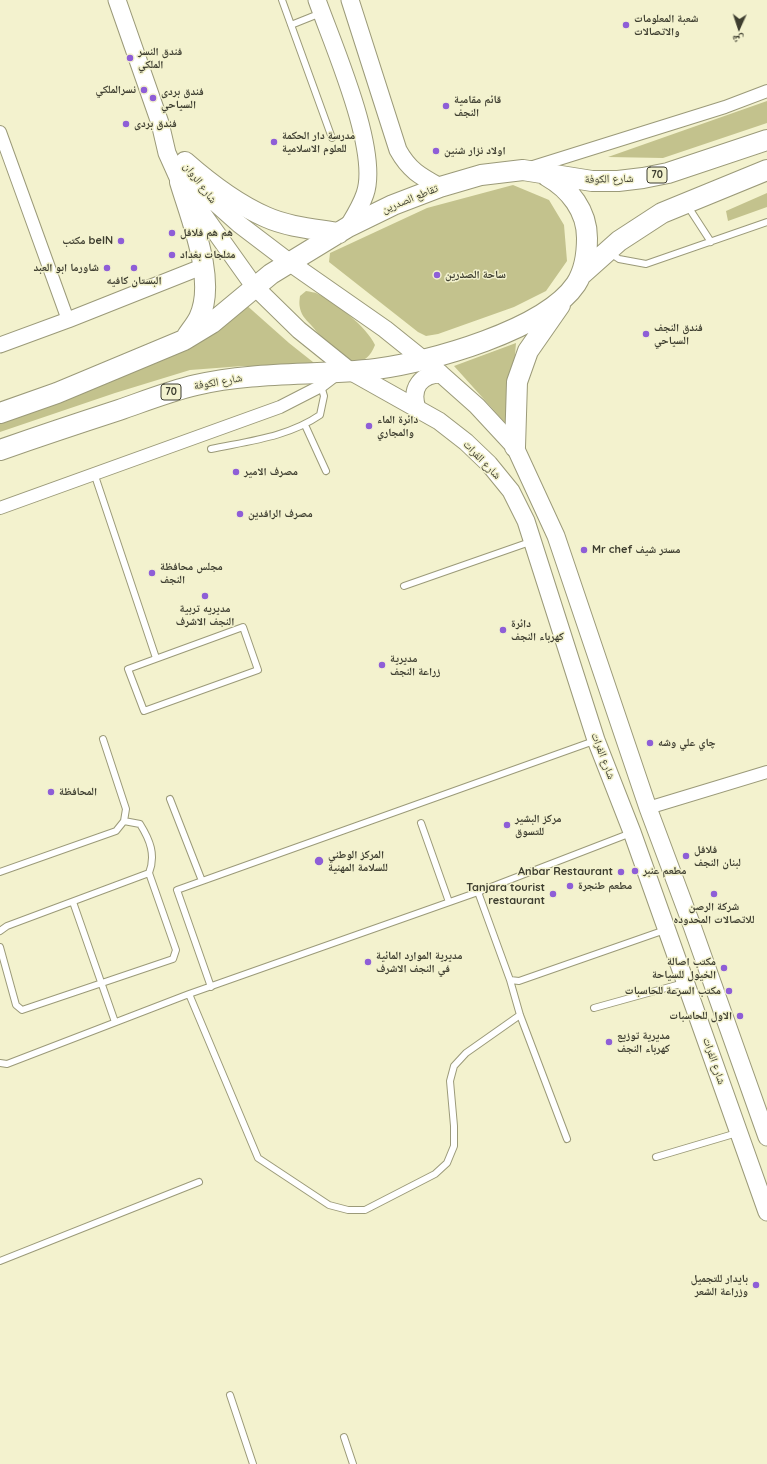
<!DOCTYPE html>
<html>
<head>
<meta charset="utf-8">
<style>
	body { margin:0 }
	#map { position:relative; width:767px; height:1464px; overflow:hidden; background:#f3f2ce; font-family:Quicksand,"Noto Naskh Arabic",sans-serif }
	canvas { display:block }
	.north { position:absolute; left:719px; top:8px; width:40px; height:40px; -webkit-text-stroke:3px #f3f2ce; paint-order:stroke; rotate:183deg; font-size:11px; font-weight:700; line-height:16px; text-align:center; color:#3d3d2f }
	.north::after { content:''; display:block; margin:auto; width:14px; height:18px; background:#3d3d2f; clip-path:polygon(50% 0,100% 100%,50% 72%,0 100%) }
</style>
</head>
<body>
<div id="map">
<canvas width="767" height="1464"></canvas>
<div class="north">ش</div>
</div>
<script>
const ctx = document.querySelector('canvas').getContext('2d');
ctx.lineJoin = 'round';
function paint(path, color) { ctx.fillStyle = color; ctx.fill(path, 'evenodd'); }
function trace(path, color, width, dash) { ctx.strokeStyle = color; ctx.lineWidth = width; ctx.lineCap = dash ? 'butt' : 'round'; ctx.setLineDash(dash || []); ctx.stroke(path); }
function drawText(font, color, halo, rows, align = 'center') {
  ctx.font = font + ' Quicksand,"Noto Naskh Arabic",sans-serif'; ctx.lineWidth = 3; ctx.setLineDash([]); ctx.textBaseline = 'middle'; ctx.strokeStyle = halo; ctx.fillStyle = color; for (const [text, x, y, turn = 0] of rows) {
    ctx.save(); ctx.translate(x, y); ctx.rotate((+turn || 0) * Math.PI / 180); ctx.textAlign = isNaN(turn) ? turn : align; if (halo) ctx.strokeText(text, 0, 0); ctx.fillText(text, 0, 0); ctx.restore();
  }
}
paint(new Path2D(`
	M767 101V123L663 158 608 157Z
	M513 185 549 200 564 225 567 261 546 291 514 307 438 334 426 336 418 332 329 262 330 253 427 208Z
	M767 193V207L728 221 726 211Z
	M306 291C310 292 315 292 318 294 336 303 367 327 375 345 361 381 331 348 316 331 312 325 305 320 302 314 299 307 299 303 300 296Z
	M244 303 289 343 318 366H243L190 370 115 393 0 432V417Z
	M516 343 509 427 454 366Z`), '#c3c28d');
const service = new Path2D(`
	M282 0 332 138
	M291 25 321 13
	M687 205 711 242
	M610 253 619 259 646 264 767 222
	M305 425 326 471
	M211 449C249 441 288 437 320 415L324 396 321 386
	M94 473 156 658
	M404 586 530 542
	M243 627 258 670 144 711 128 669Z
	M170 799 202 881
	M124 821 140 824C150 840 156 855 149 873
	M421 823 449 902
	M0 872 116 831 124 821 126 809 103 739
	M478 892 510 980 519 981 665 930
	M73 902 115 1022
	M0 931 7 926 149 873 176 950 173 959 22 1010 16 1005 0 947
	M510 980 520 1015 567 1139
	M211 987 177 890 594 741
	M189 994 258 1158 329 1205 348 1210H365L435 1174 447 1163 454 1146V1126L450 1081 454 1066 466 1053 520 1015
	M594 1008 684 983
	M0 1063 7 1064 189 994 478 892 631 833
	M656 1157 737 1133
	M0 1261 199 1182
	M230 1395 253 1464
	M344 1437 353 1464`);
const minor = new Path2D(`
	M0 132 68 320
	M530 168 725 107 767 91
	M0 508 280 407 321 386 338 373
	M648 808 767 772`);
const tertiary = new Path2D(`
	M0 345 68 320 204 266`);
const secondary = new Path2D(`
	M117 0 160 123 167 153 180 182 254 286 299 330 350 371 439 421 466 442 489 464 511 491 526 521 596 740 632 832 767 1212
	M317 0C333 45 380 151 365 194 361 206 354 217 348 227
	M350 0 398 150C409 170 420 176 440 187
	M194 175 212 200 239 224 289 262 385 329 441 374 477 406 515 447 556 536 648 808 691 923 767 1137
	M417 408C410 388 421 374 441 374`);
const trunk = new Path2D(`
	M185 162C210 184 236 204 266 217 288 227 315 229 339 233
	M180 182C191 219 217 281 199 318 196 324 191 330 187 336
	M582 274 619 241 662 213 767 170
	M0 413 57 393 184 340 212 323 271 274 348 227 393 205 440 187 481 175 523 170 592 181H618L643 178 668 173 767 140
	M515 447 517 382 528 351 560 305
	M0 450C40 436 79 423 119 410 145 401 170 391 196 385 256 371 316 376 376 369 430 362 545 330 576 284 585 270 587 254 587 238 587 211 570 189 547 176`);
trace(service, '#9b9a79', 8);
trace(minor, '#9b9a79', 14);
trace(tertiary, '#9b9a79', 17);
trace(secondary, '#9b9a79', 19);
trace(trunk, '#9b9a79', 22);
trace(service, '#fff', 6);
trace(minor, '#fff', 12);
trace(tertiary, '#fff', 15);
trace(secondary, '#fff', 17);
trace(trunk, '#fff', 20);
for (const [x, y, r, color] of [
	[626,25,4,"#8e5ed7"],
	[130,58,4,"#8e5ed7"],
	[144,90,4,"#8e5ed7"],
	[153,98,4,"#8e5ed7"],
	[446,106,4,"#8e5ed7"],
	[126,124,4,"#8e5ed7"],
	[274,142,4,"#8e5ed7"],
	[436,151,4,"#8e5ed7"],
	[172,233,4,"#8e5ed7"],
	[121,241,4,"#8e5ed7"],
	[172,255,4,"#8e5ed7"],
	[107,268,4,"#8e5ed7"],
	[134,268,4,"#8e5ed7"],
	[437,275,4,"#8e5ed7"],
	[646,334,4,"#8e5ed7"],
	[369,426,4,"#8e5ed7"],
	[236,472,4,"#8e5ed7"],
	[240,514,4,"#8e5ed7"],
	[584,550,4,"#8e5ed7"],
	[152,573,4,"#8e5ed7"],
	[205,596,4,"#8e5ed7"],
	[503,630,4,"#8e5ed7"],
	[382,665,4,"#8e5ed7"],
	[650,743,4,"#8e5ed7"],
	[51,792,4,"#8e5ed7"],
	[507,825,4,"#8e5ed7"],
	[686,856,4,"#8e5ed7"],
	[319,861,5,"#8e5ed7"],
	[635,871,4,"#8e5ed7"],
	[621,872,4,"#8e5ed7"],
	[570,886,4,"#8e5ed7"],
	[553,894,4,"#8e5ed7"],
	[714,894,4,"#8e5ed7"],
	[368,962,4,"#8e5ed7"],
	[724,968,4,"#8e5ed7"],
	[729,991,4,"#8e5ed7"],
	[740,1016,4,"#8e5ed7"],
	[609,1042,4,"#8e5ed7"],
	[756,1285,4,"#8e5ed7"]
]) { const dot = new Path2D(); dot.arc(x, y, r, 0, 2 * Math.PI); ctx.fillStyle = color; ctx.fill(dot); trace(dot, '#f3f2ce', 1.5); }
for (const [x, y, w] of [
	[657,175,20],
	[171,392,20]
]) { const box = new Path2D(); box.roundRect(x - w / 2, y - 8, w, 16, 3); ctx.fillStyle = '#f3f2ce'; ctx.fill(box); trace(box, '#3d3d2f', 1); }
drawText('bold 10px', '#3d3d2f', null, [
	["70",657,175],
	["70",171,392]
]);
drawText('bold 11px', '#3d3d2f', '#f3f2ce', [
	["شعبة المعلومات",634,19],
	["والاتصالات",634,32],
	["فندق النسر",138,52],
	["الملكي",138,65],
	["نسرالملكي",136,90,"right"],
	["فندق بردى",161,92],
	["السياحي",161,105],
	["قائم مقامية",454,100],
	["النجف",454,113],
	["فندق بردى",134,124],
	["مدرسة دار الحكمة",282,136],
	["للعلوم الاسلامية",282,149],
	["اولاد نزار شنين",444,151],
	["هم هم فلافل",180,233],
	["مكتب beIN",113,241,"right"],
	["مثلجات بغداد",180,255],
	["شاورما ابو العبد",99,268,"right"],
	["ساحة الصدرين",445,275],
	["البستان كافيه",134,281,"center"],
	["فندق النجف",654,328],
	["السياحي",654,341],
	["دائرة الماء",377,420],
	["والمجاري",377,433],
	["مصرف الامير",244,472],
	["مصرف الرافدين",248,514],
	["Mr chef مستر شيف",592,550],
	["مجلس محافظة",160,567],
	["النجف",160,580],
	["مديريه تربية",205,609,"center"],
	["النجف الاشرف",205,622,"center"],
	["دائرة",511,624],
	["كهرباء النجف",511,637],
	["مديرية",390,659],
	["زراعة النجف",390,672],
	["چاي علي وشه",658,743],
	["المحافظة",59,792],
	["مركز البشير",515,819],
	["للتسوق",515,832],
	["فلافل",694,850],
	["لبنان النجف",694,863],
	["المركز الوطني",328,855],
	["للسلامة المهنية",328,868],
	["مطعم عنبر",643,871],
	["Anbar Restaurant",613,872,"right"],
	["مطعم طنجرة",578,886],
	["Tanjara tourist",545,888,"right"],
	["restaurant",545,901,"right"],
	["شركة الرصن",714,907,"center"],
	["للاتصالات المحدوده",714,920,"center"],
	["مديرية الموارد المائية",376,956],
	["في النجف الاشرف",376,969],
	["مكتب اصالة",716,962,"right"],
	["الخيول للسياحة",716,975,"right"],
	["مكتب السرعة للحاسبات",721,991,"right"],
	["الاول للحاسبات",732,1016,"right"],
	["مديرية توزيع",617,1036],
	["كهرباء النجف",617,1049],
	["بايدار للتجميل",748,1279,"right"],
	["وزراعة الشعر",748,1292,"right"]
], 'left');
drawText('11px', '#3d3d2f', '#f3f2ce', [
	["شارع الكوفة",609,179,-1],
	["شارع الروان",200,183,53],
	["تقاطع الصدرين",410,199,-22],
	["شارع الكوفة",218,382,-10],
	["شارع الفرات",482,460,46],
	["شارع الفرات",603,756,69],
	["شارع الفرات",714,1061,71]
]);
</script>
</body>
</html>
